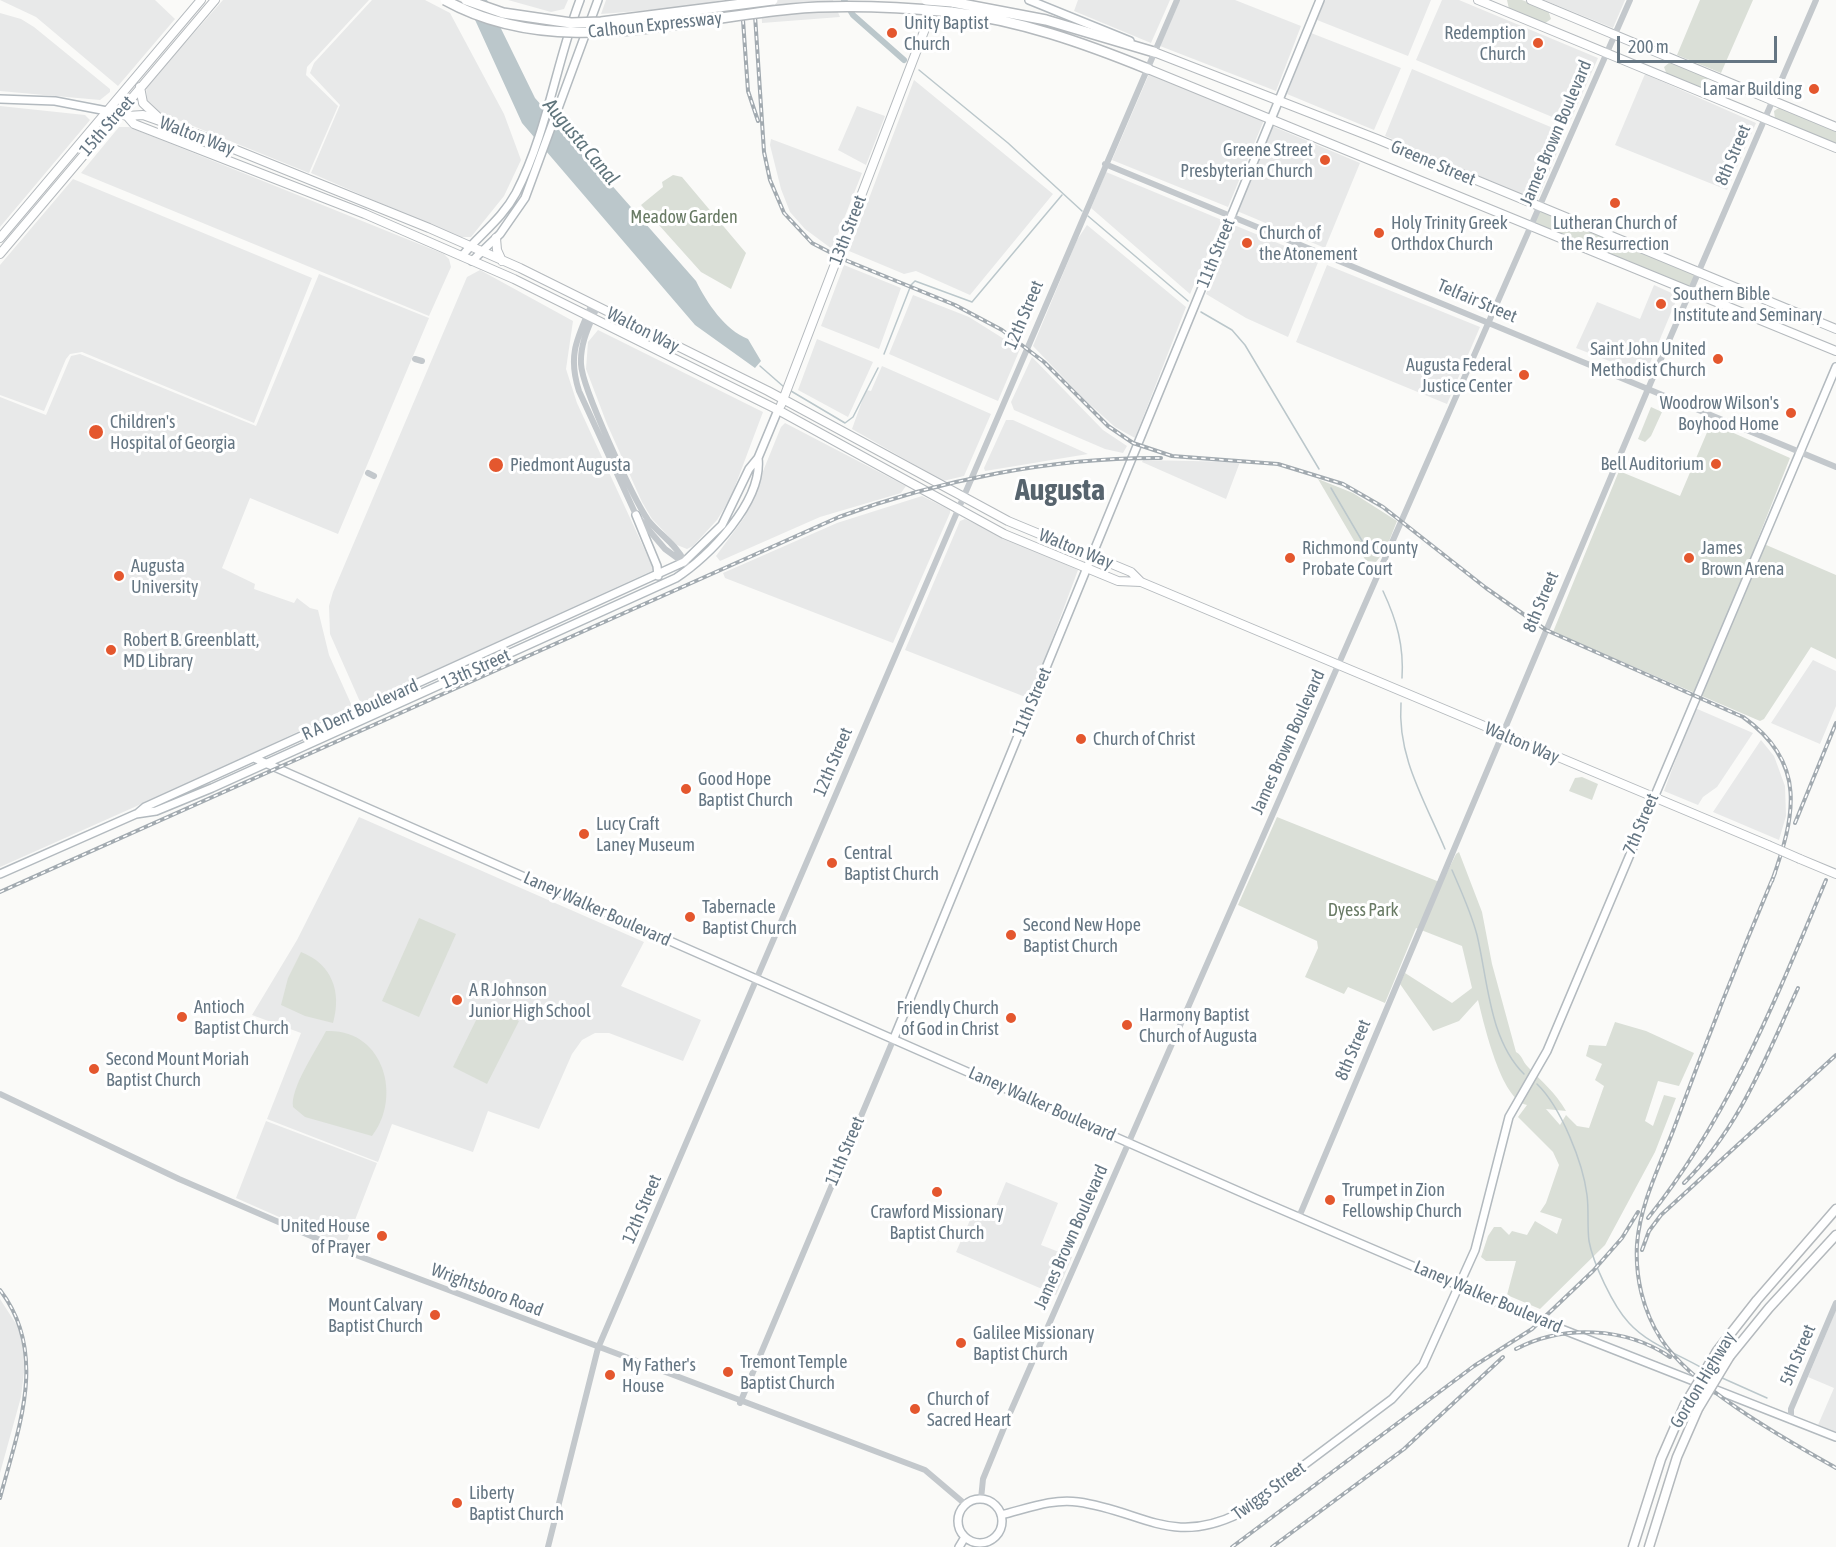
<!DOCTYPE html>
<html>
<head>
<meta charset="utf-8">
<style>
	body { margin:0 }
	#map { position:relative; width:1836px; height:1547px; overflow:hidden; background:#fafaf8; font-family:"Asap Condensed",sans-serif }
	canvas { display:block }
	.scale { position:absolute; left:1617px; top:36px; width:160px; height:27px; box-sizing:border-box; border:3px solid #657683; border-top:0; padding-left:8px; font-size:18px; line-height:21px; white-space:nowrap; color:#657683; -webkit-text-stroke:4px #fff; paint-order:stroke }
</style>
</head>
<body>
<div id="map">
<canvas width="1836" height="1547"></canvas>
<div class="scale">200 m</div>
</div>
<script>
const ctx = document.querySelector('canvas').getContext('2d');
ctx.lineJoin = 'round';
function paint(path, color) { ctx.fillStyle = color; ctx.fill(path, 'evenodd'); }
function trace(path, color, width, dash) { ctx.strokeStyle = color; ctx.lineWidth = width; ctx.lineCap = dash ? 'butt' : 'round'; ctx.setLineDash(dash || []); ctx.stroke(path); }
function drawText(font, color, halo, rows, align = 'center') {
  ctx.font = font + ' "Asap Condensed",sans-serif'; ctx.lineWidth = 6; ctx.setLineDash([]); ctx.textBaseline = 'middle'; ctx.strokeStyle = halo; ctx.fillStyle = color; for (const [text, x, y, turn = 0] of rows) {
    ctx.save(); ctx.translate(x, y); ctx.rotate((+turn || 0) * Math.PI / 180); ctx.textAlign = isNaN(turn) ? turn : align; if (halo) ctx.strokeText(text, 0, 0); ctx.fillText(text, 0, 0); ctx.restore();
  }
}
paint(new Path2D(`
	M0 0H155L175 19 118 86 36 17Z
	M223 0H369L307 67 306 75 338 106 309 173 161 113 153 108 147 100 146 87Z
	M372 0H425L450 13 504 114 521 160 504 196 471 237H458L311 173 340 105 310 73 314 63Z
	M508 0H568L564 9 551 12Z
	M606 0H723L688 7 601 14Z
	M761 0H833L840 17 762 23Z
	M1078 0H1170L1151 43 1074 11Z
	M1180 0H1235L1301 26 1276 91 1160 46Z
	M1325 0H1431L1408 56 1317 20Z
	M1442 0H1459L1598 58 1569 124 1416 60Z
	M1544 0H1625L1613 28Z
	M0 13 21 19 34 27 110 89V92L100 100 0 91Z
	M1311 33 1401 68 1374 130 1287 94Z
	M1412 69 1565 133 1537 201 1385 136Z
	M1149 74 1264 120 1228 207 1112 160Z
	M1645 74 1756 123 1727 190 1615 145Z
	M914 80 1053 194 970 295 916 271 904 274 849 251Z
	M0 106 85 115 90 120 0 227Z
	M857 106 885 116 866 165 838 150Z
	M1272 126 1360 163 1325 248 1237 211Z
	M119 127H129L444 254 449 259 451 267 429 316 81 173Z
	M771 139 862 173 832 249 805 229 790 212 781 189 770 145Z
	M1106 172 1222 220 1190 294 1091 208Z
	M73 179 312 278 254 423 82 352 70 354 66 359 44 411 0 395V265Z
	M1087 225 1186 307 1135 438 1115 427 1084 399 1033 346 1077 240Z
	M1234 225 1319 260 1288 337 1246 318 1206 294Z
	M844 265 901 288 879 349 821 326Z
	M1327 265 1480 327 1447 404 1296 342Z
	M480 270 573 321 566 369 577 403 654 570 361 704 330 634 329 606 333 592 467 277Z
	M319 274 429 318 338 534 250 498 222 568 255 584 254 589 294 603 297 598 310 608 318 610 329 655 352 706 213 772 0 867V397L46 415 71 356 80 354 256 426Z
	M1654 285 1678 296 1645 375 1576 348 1597 302 1640 319Z
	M913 295 969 317 1020 349 998 401 889 354Z
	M598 330 763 412 731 497 717 520 693 546 687 549 677 545 652 519 642 502 607 424 586 369 588 342Z
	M817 339 873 362 848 417 798 390Z
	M1032 357 1103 430 1127 446 1123 453 1105 449 1014 410 1011 402Z
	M882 366 991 414 964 476 943 481 852 429 866 390 871 391Z
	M1006 420H1013L1088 454 985 471 984 468Z
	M785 423 906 486 901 493 820 517 720 561 716 556 744 518 781 427Z
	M1143 460 1240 462 1226 499 1142 462Z
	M922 496 950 510V513L893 643 725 578 723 573 837 523Z
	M965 519 1078 570 1032 693 1028 698 905 650 960 521Z
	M1813 660 1836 671V706L1820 744 1771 723Z
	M1695 708 1753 733 1717 787 1703 797 1698 805 1664 791Z
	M1761 740 1774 756 1785 786 1786 816 1779 840 1713 812Z
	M359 817 644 942 621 986 701 1020 683 1061 609 1033H595L582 1040 572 1054 539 1129 488 1111 473 1152 392 1124 378 1162 267 1119 301 1033 252 1015 297 940Z
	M266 1121 377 1163 345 1246 236 1198Z
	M1006 1182 1058 1203 1041 1245 1072 1257 1056 1295 956 1252 974 1211 991 1218Z
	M0 1299 20 1330 25 1364 21 1397 0 1473Z
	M1836 1310V1433L1818 1425 1834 1388 1808 1377Z`), '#e8e9e9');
paint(new Path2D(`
	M1507 0H1522L1548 10 1551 19 1544 24 1509 9Z
	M1700 0H1753L1721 73 1677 55Z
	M1670 62 1707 77 1708 87 1702 89 1667 75 1664 67Z
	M1780 107 1836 130V145L1775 119 1774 111Z
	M673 175 682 177 746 253 731 289 701 272 641 205 663 187 662 182Z
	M1540 207 1699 272 1691 290 1533 225Z
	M1651 407 1662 412 1651 436 1645 442 1638 439Z
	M1711 423 1790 458 1757 541 1836 575V659L1811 647 1764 719 1760 721 1553 632 1619 471 1680 496Z
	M1318 479 1353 493 1397 521 1386 549 1376 562 1366 561Z
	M1582 777 1598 784 1592 800 1569 791 1575 778Z
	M1277 817 1442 883 1456 854 1459 852 1482 912 1492 964 1516 1052C1523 1056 1522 1061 1528 1067 1541 1081 1556 1093 1566 1111L1546 1109 1560 1125 1566 1115 1577 1126 1589 1128 1604 1086 1595 1080 1602 1064 1586 1056 1589 1045 1606 1046 1615 1022 1646 1031 1694 1053 1679 1086 1658 1081 1645 1121 1653 1126 1664 1095 1676 1098 1655 1152 1605 1245 1540 1309 1507 1295 1516 1261H1486L1481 1257 1488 1236 1494 1227H1501L1509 1235 1512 1231 1527 1235 1535 1221 1557 1234 1562 1219 1540 1212 1546 1203 1559 1165 1553 1152 1518 1117 1527 1105C1501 1100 1484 1024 1478 1000L1459 1021 1433 1031 1400 984 1405 973 1452 1003 1472 988 1462 946 1416 928 1385 1003 1348 987 1344 994 1305 977 1318 948 1317 941 1238 905Z
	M419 918 456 934 419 1017 382 1001Z
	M301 952C332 964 342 992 333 1023L305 1016 281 1005 288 978Z
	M484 1004 519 1021 487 1084 453 1067Z
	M326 1031C383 1028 403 1096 372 1136L305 1117 293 1107C290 1088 317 1049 326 1031Z`), '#dadfd7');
paint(new Path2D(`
	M466 0H487L535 98 696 281C707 303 725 330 748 339L761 361 755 368 695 325 522 123Z`), '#bbc7cb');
trace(new Path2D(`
	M919 70 1008 143 1082 211
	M1088 216 1188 301
	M1201 312 1232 330 1245 345 1319 469
	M884 354 911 285 915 281 972 302 1062 195
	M760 366 784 387
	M791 391 845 423 853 417 878 368
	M1331 488 1368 551
	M1383 591C1397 621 1404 646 1402 678
	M1401 703C1397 757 1425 801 1445 849
	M1452 870C1461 891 1471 912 1477 935 1488 981 1489 1039 1524 1074
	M1537 1084C1561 1107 1583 1163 1587 1195 1589 1210 1587 1226 1589 1241 1593 1263 1613 1306 1629 1323 1648 1344 1678 1354 1702 1368
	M1720 1377 1767 1398`), '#bbc7cb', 1.5);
trace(new Path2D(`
	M844 0 853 15 904 60`), '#bbc7cb', 6);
const secondary = new Path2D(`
	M1029 0 1130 41
	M0 99 55 101 107 111
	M462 256C480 234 502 219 516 193 547 133 556 63 580 0
	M472 261 500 234 525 198 598 0
	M636 515 657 566 658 576
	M254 758 1254 1198 1541 1321 1836 1437
	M138 813 145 807 684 562 722 525 749 469 758 458 778 410
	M0 874 136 814 156 811 212 788 676 578C709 557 763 501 758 458
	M894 1038 1320 0
	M958 1521a22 22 0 1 1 44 0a22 22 0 1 1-44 0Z
	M1001 1515C1026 1509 1053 1498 1078 1502 1143 1511 1171 1547 1240 1513L1392 1399 1423 1365 1475 1250 1509 1117 1547 1051 1836 367
	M959 1547 965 1537`);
const primary = new Path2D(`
	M1478 0 1836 148
	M1531 0 1836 127
	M1154 52 1377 139 1836 329
	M1148 69 1836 351
	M140 87 143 103 159 118
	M107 111 127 116 143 115 199 135 429 228 520 268 768 391 1008 521 1131 572 1141 582
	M127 116 134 124 365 214 514 279 778 410 1004 534 1118 581 1141 582 1768 845
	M0 238 201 0
	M496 238 497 250 502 261
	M0 254 215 0
	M781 405 936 0
	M1800 859 1836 874`);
const trunk = new Path2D(`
	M1717 1351 1757 1300 1836 1209
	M1730 1356 1769 1308 1836 1235
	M1633 1547 1661 1459 1685 1404
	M1649 1547 1677 1457 1698 1409`);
const motorway = new Path2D(`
	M952 2 1046 20 1154 52
	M951 12C1019 20 1084 43 1148 69`);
trace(secondary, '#b3babf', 10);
trace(primary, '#b5babe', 10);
trace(trunk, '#b4b9bd', 11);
trace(motorway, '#b4b9bd', 12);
trace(new Path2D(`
	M1105 164 1836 467
	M592 304C578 337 567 354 579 391L636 515 665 549 691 568
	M597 307C589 326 580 343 581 364 582 388 633 498 648 520 659 534 677 545 684 561
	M415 359 422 361
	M368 473 374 476
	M0 1094 179 1179 348 1252 925 1470 965 1504
	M1299 1217 1648 389 1816 0
	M740 1403 894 1038
	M1791 1420V1409L1836 1303
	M981 1499 983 1479 1010 1413 1630 0
	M548 1547 598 1348 1177 0`), '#c3c8cc', 6);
trace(secondary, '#fff', 7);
trace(primary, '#fff', 8);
trace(trunk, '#fff', 8);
trace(motorway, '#fff', 9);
const rail = new Path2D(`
	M754 0 764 152 770 180 784 213 812 243 845 260 955 305 1002 330 1044 362 1108 426 1133 443 1172 456 1278 464 1343 484 1383 507 1486 588 1546 630 1743 717C1808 763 1795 816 1772 881
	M743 20 748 91 758 121
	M1795 823 1836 723
	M1775 873C1739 958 1705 1044 1673 1131 1659 1167 1640 1205 1637 1244 1635 1277 1643 1311 1661 1339 1693 1388 1785 1439 1836 1468
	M0 892 839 517C939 480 1055 457 1161 458
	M1684 1183C1740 1127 1765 1059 1798 988
	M1648 1218C1729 1117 1776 999 1826 880
	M1642 1250 1649 1231 1661 1215 1836 1055
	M0 1290C49 1354 18 1429 0 1498
	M1516 1349C1563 1324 1626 1327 1670 1357
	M1232 1547 1474 1366 1532 1329 1593 1271 1622 1238 1638 1212
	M1272 1547 1404 1449 1503 1357`);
trace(rail, '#a2aab0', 4);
trace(rail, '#fff', 1.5, [4.5]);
const primaryBridge = new Path2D(`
	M1768 845 1800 859`);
const trunkBridge = new Path2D(`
	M1685 1404 1717 1351
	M1698 1409 1730 1356`);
const motorwayBridge = new Path2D(`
	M445 0C553 60 676 20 791 9 844 4 898 7 951 12
	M466 0 503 13 571 23 601 22 773 0
	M926 0 952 2`);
trace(primaryBridge, '#b5babe', 10, []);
trace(trunkBridge, '#b4b9bd', 11, []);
trace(motorwayBridge, '#b4b9bd', 12, []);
trace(primaryBridge, '#fff', 8);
trace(trunkBridge, '#fff', 8);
trace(motorwayBridge, '#fff', 9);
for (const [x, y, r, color] of [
	[892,33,6,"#e4572e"],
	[1538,43,6,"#e4572e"],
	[1814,89,6,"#e4572e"],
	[1325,160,6,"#e4572e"],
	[1615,203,6,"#e4572e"],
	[1379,233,6,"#e4572e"],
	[1247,243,6,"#e4572e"],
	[1661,304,6,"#e4572e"],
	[1718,359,6,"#e4572e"],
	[1524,375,6,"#e4572e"],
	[1791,413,6,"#e4572e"],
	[96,432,8,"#e4572e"],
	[1716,464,6,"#e4572e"],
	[496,465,8,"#e4572e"],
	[1290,558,6,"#e4572e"],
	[1689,558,6,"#e4572e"],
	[119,576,6,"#e4572e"],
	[111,650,6,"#e4572e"],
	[1081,739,6,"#e4572e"],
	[686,789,6,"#e4572e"],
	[584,834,6,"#e4572e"],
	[832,863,6,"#e4572e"],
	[690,917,6,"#e4572e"],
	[1011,935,6,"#e4572e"],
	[457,1000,6,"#e4572e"],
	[182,1017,6,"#e4572e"],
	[1011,1018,6,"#e4572e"],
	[1127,1025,6,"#e4572e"],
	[94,1069,6,"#e4572e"],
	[937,1192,6,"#e4572e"],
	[1330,1200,6,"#e4572e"],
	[382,1236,6,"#e4572e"],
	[435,1315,6,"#e4572e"],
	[961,1343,6,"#e4572e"],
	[728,1372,6,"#e4572e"],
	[610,1375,6,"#e4572e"],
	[915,1409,6,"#e4572e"],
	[457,1503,6,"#e4572e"]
]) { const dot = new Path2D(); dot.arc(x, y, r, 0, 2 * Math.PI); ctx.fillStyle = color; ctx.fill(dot); trace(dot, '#fff', 2); }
drawText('18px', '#657683', '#fff', [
	["Unity Baptist",904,23],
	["Church",904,44],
	["Redemption",1526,33,"right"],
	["Church",1526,54,"right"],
	["Lamar Building",1802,89,"right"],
	["Greene Street",1313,150,"right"],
	["Presbyterian Church",1313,171,"right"],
	["Holy Trinity Greek",1391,223],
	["Orthdox Church",1391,244],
	["Lutheran Church of",1615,223,"center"],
	["the Resurrection",1615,244,"center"],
	["Church of",1259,233],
	["the Atonement",1259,254],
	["Southern Bible",1673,294],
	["Institute and Seminary",1673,315],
	["Saint John United",1706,349,"right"],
	["Methodist Church",1706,370,"right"],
	["Augusta Federal",1512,365,"right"],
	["Justice Center",1512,386,"right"],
	["Woodrow Wilson's",1779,403,"right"],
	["Boyhood Home",1779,424,"right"],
	["Children's",110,422],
	["Hospital of Georgia",110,443],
	["Bell Auditorium",1704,464,"right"],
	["Piedmont Augusta",510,465],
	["Richmond County",1302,548],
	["Probate Court",1302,569],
	["James",1701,548],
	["Brown Arena",1701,569],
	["Augusta",131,566],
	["University",131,587],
	["Robert B. Greenblatt,",123,640],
	["MD Library",123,661],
	["Church of Christ",1093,739],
	["Good Hope",698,779],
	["Baptist Church",698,800],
	["Lucy Craft",596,824],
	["Laney Museum",596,845],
	["Central",844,853],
	["Baptist Church",844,874],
	["Tabernacle",702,907],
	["Baptist Church",702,928],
	["Second New Hope",1023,925],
	["Baptist Church",1023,946],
	["A R Johnson",469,990],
	["Junior High School",469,1011],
	["Antioch",194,1007],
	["Baptist Church",194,1028],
	["Friendly Church",999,1008,"right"],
	["of God in Christ",999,1029,"right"],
	["Harmony Baptist",1139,1015],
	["Church of Augusta",1139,1036],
	["Second Mount Moriah",106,1059],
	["Baptist Church",106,1080],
	["Trumpet in Zion",1342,1190],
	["Fellowship Church",1342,1211],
	["Crawford Missionary",937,1212,"center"],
	["Baptist Church",937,1233,"center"],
	["United House",370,1226,"right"],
	["of Prayer",370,1247,"right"],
	["Mount Calvary",423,1305,"right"],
	["Baptist Church",423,1326,"right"],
	["Galilee Missionary",973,1333],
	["Baptist Church",973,1354],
	["Tremont Temple",740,1362],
	["Baptist Church",740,1383],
	["My Father's",622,1365],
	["House",622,1386],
	["Church of",927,1399],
	["Sacred Heart",927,1420],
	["Liberty",469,1493],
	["Baptist Church",469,1514]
], 'left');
drawText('18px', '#657683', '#fff', [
	["Calhoun Expressway",655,25,-6],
	["15th Street",107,126,-49],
	["James Brown Boulevard",1556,133,-67],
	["Walton Way",197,136,21],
	["8th Street",1733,155,-67],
	["Greene Street",1433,163,23],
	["13th Street",848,230,-69],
	["11th Street",1216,253,-68],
	["Telfair Street",1477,301,23],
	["12th Street",1024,315,-67],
	["Walton Way",643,330,27],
	["Walton Way",1076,549,22],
	["8th Street",1541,602,-67],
	["13th Street",476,669,-24],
	["11th Street",1032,702,-67],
	["R A Dent Boulevard",360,710,-24],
	["James Brown Boulevard",1288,742,-66],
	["Walton Way",1522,743,23],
	["12th Street",833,762,-67],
	["7th Street",1641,824,-67],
	["Laney Walker Boulevard",597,909,24],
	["8th Street",1353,1050,-67],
	["Laney Walker Boulevard",1042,1104,24],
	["11th Street",845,1151,-67],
	["12th Street",642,1209,-67],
	["James Brown Boulevard",1071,1237,-66],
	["Wrightsboro Road",487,1290,21],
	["Laney Walker Boulevard",1488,1297,23],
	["5th Street",1798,1355,-67],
	["Gordon Highway",1703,1380,-59],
	["Twiggs Street",1269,1491,-36]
]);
drawText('18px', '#687a64', '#fff', [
	["Meadow Garden",684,217],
	["Dyess Park",1363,910]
]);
drawText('italic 20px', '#60757c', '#fff', [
	["Augusta Canal",581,142,50]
]);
drawText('bold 30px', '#57646e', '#fff', [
	["Augusta",1060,491]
]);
</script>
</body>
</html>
